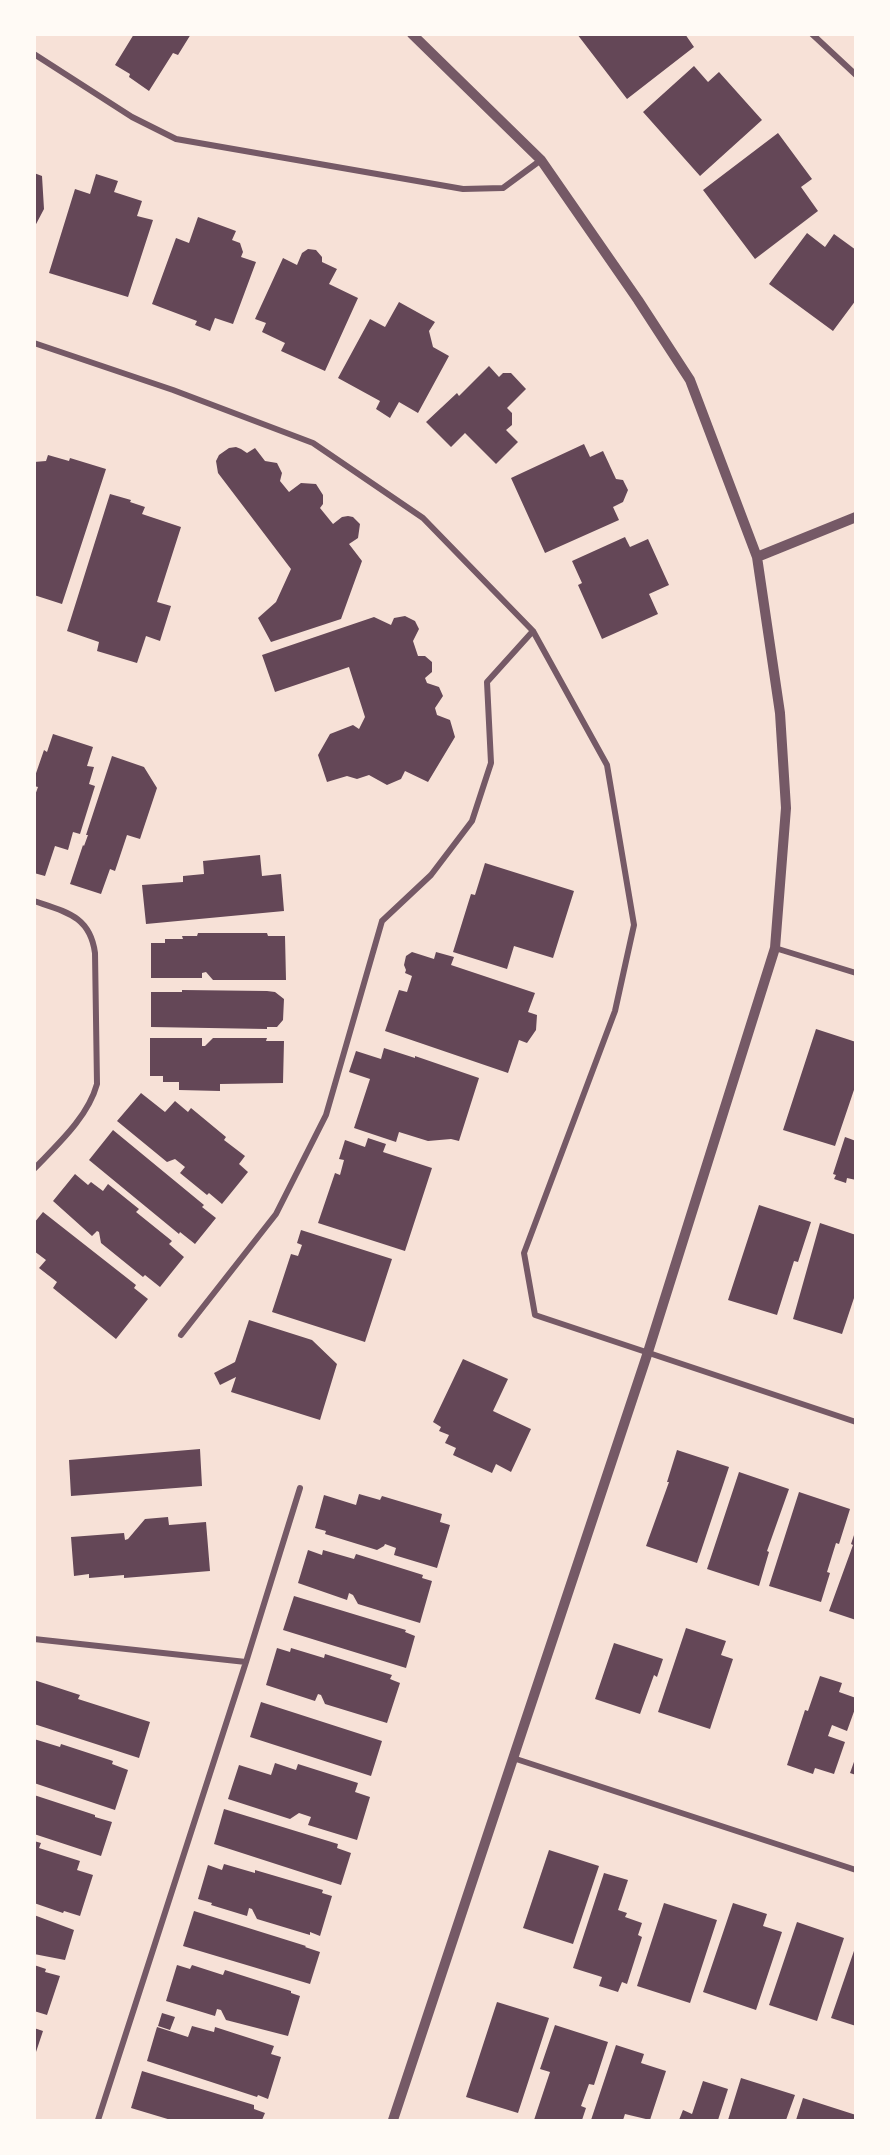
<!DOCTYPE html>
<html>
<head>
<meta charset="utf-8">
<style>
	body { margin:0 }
	#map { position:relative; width:890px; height:2155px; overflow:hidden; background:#f7e1d7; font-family:Jost,sans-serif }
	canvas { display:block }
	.frame { position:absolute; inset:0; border:36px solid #fffaf5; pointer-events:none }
</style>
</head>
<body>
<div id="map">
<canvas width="890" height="2155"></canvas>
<div class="frame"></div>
</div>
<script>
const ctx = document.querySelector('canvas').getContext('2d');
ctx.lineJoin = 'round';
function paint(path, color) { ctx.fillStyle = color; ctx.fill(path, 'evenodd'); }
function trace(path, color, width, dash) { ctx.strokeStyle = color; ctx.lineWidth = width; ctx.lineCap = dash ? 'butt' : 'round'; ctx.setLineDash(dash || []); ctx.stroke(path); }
paint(new Path2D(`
	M134 34H191L178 55 173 53 149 91 129 77 130 74 115 65Z
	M577 34H685L694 47 627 99Z
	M694 66 708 82 719 72 762 120 700 176 643 112Z
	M778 133 812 179 801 187 818 211 755 259 703 190Z
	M34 173 42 176 44 209 34 228Z
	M96 174 118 181 114 192 142 201 137 216 153 220 128 297 49 273 75 189 90 194Z
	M198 217 236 231 232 240 240 243 243 252 241 257 256 262 233 324 215 318 210 331 195 325 197 321 152 304 176 238 189 243Z
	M807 233 825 247 834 234 856 250V300L833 331 769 284Z
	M308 249 316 250 322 257V262L337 269 329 284 358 298 325 371 281 351 285 343 262 332 266 323 255 319 283 258 297 265 302 253Z
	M399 302 435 322 429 331 433 347 449 356 418 413 399 402 390 418 376 409 380 401 338 378 370 319 385 327Z
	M489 366 499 377 503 373H511L526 389 507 408 512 413V425L506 430 518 442 496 464 465 433 451 447 426 422 457 393 459 396Z
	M584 444 590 457 603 451 616 479 623 480 628 490 623 502 613 507 619 520 545 553 511 478Z
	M236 447 241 449 247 453 255 448 265 461 277 463 282 473 280 481 289 492 301 483 316 484 323 495V504L320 508 333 524 342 517 348 516 353 517 360 524 358 538 349 544 362 561 341 619 271 642 258 618 276 602 291 569 218 473 216 461 219 455 229 448Z
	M48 455 69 461 70 458 106 469 62 604 34 595V462L46 461Z
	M110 494 131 500 130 502 145 507 142 514 181 527 157 602 171 606 160 641 146 636 137 663 97 651 99 642 67 631Z
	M625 537 630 547 648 539 669 585 649 594 658 614 602 639 578 585 582 583 572 561Z
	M405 616 415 621 419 629 413 641 418 656H425L432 662V672L425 678 427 683 439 687 443 696 435 708 437 715 450 720 455 737 428 782 405 771 401 779 387 785 369 775 357 779 347 776 327 782 318 755 330 734 353 725 359 729 365 717 349 667 275 692 262 655 374 617 391 625 394 618Z
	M53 734 93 747 87 766 94 767 89 784 95 786 80 834 73 832 68 850 55 846 45 876 34 873V798L38 787 34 786V779L44 750 47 752Z
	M112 756 144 767 157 788 140 839 127 835 115 871 110 869 101 894 70 884 83 845 84 846 88 835H86Z
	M260 855 262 876 281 874 284 911 146 924 142 885 183 882V876L204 874 203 861Z
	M485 863 574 891 553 958 514 946 507 969 453 952 471 894 475 895Z
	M198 933H267L268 936H285L286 980H213L206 972 202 973V978H151V943H165V939H183L182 936H197Z
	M412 952 434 959 436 952 454 957 451 965 535 993 528 1012 537 1015 536 1030 527 1043 519 1040 508 1073 385 1031 399 990 407 992 412 976 405 973 406 970 404 965 406 956Z
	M182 990 267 991 275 992 284 999 283 1020 277 1027H267V1029L151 1027V992H182Z
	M816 1029 856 1042V1084L835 1146 783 1130Z
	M150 1038H202V1046H205L213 1038H267L266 1041H284L283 1083 220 1084V1091L179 1090V1082H163V1076H150Z
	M384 1048 415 1058V1056L479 1078 459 1141 451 1139 428 1141 399 1132 396 1142 354 1128 370 1079 349 1072 356 1051 381 1059Z
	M141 1093 165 1112 175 1101 188 1112 191 1108 226 1137 224 1140 245 1156 239 1164 248 1172 222 1204 209 1193 207 1195 180 1173 185 1167 175 1159 167 1162 117 1121Z
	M113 1130 204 1205 202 1207 216 1218 195 1244 180 1232 179 1234 89 1160Z
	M845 1137 856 1141V1180L847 1178 846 1183 834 1179 836 1175 833 1174Z
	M368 1138 386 1144 383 1152 432 1168 405 1251 318 1223 335 1173 340 1175 344 1160 339 1159 345 1140 365 1147Z
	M75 1174 88 1185 91 1182 103 1191 108 1184 139 1209 136 1212 172 1241 169 1244 184 1257 160 1287 145 1275 143 1277 101 1243 99 1232 97 1231 92 1236 53 1201Z
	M759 1205 811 1222 798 1262 794 1261 777 1315 728 1300Z
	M43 1212 136 1285 134 1288 148 1299 116 1339 53 1288 57 1282 39 1268 46 1260 34 1251V1223Z
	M820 1223 856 1235V1292L842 1334 793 1319Z
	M301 1230 392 1259 365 1342 272 1312 291 1254 298 1256 302 1245 297 1243Z
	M249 1320 312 1340 337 1364 320 1420 231 1392 236 1377 220 1385 214 1373 235 1362Z
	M463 1359 508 1379 493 1411 531 1429 511 1472 496 1464 492 1473 453 1455 456 1448 445 1443 449 1435 439 1431 441 1427 433 1422Z
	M200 1449 202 1486 71 1496 69 1460Z
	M677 1450 729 1467 697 1563 646 1546 669 1482H667Z
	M739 1472 789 1489 767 1551 769 1552 759 1586 707 1569Z
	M799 1492 850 1509 839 1544 836 1543 827 1572 830 1573 821 1602 769 1586Z
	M359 1494 380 1500 382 1496 442 1514 440 1522 450 1525 437 1568 394 1555 396 1548 385 1544 384 1546 377 1550 325 1534 326 1531 315 1528 324 1495 356 1505Z
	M168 1517 169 1525 206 1522 210 1571 124 1578V1575L89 1578V1574L74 1576 71 1537 124 1533 125 1540 128 1539 145 1519Z
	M855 1532H856V1620L829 1611 853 1545 851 1544Z
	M308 1550 322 1555 323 1550 354 1559 356 1554 423 1575 422 1578 432 1581 420 1623 358 1604 353 1595 349 1593 347 1600 298 1583Z
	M294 1596 406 1630 405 1632 415 1636 406 1668 283 1630Z
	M686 1628 726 1641 721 1655 733 1659 710 1729 658 1712Z
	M614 1643 663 1659 657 1677 654 1675 640 1714 595 1699Z
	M277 1648 290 1652 291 1648 324 1658 325 1654 392 1675 390 1679 400 1683 387 1723 325 1704 321 1695 318 1694 315 1701 266 1685Z
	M820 1676 842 1683 839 1692 856 1698V1706L847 1731 832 1725 828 1736 845 1742 834 1774 815 1768 813 1774 787 1765 805 1710 808 1711Z
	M34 1680 80 1695 78 1699 150 1722 139 1758 34 1724Z
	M261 1702 382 1741 371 1776 250 1737Z
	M34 1739 60 1747 61 1744 113 1761 112 1764 128 1770 115 1810 34 1783Z
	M855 1759H856V1775L850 1773Z
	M275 1763 296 1770 298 1764 358 1783 355 1792 370 1797 357 1840 308 1825 311 1817 299 1813 290 1819 228 1799 239 1765 271 1775Z
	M34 1795 95 1815V1817L112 1822 101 1856 34 1834Z
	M224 1809 338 1844 337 1848 351 1853 341 1885 214 1844Z
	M34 1841 41 1843 39 1848 80 1861 77 1870 93 1875 80 1916 64 1911 63 1913 34 1903Z
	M549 1850 599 1866 573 1944 523 1928Z
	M224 1864 255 1873V1870L323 1890 322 1893 332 1896 320 1936 310 1932V1935L257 1919 252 1909 249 1908 247 1916 211 1905 212 1903 198 1899 208 1865 222 1870Z
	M604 1873 628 1880 618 1910 627 1913 625 1917 642 1923 638 1935 642 1937 627 1984 622 1982 618 1992 599 1986 602 1977 573 1968Z
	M664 1903 717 1920 690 2003 637 1986Z
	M733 1903 767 1914 763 1926 782 1932 756 2010 703 1992Z
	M194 1911 306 1946 305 1947 320 1952 310 1984 183 1946Z
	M34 1915 74 1930 65 1960 34 1954Z
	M797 1922 844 1938 817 2021 769 2005Z
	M856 1945V2026L831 2018Z
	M34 1965 46 1969 45 1972 60 1976 47 2015 34 2011Z
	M177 1965 190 1969 192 1965 223 1975 225 1970 291 1991V1993L300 1996 288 2036 226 2020 221 2010 217 2009 215 2016 166 2001Z
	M497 2002 549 2018 518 2113 466 2097Z
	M162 2013 175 2017 170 2030 158 2026Z
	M555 2025 608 2042 594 2085 589 2084 581 2106 586 2108 582 2120H534L550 2072 540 2069Z
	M192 2026 214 2032 215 2027 274 2046 271 2054 281 2057 268 2099 258 2095 257 2097 147 2061 157 2027 188 2037Z
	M34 2028 43 2031 35 2055H34Z
	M616 2045 644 2054 641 2063 666 2071 650 2120 625 2114 623 2120H591Z
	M142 2071 254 2105V2109L265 2113 262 2120H171L131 2108Z
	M741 2078 795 2095 786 2120H728Z
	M703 2081 728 2089 718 2120H679L683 2110 692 2114Z
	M803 2098 856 2115V2120H796Z`), '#644757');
trace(new Path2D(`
	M812 34 856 75
	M34 54 132 117 176 139 463 189 503 188 541 160
	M34 343 173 390 313 443 423 518 533 631 607 765 634 925 615 1011 524 1253 535 1315 856 1422
	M34 901C66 912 90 916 95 953L97 1084C88 1117 58 1144 34 1169
	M775 948 856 973
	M181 1335 276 1214 326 1115 382 921 431 875 472 821 491 763 487 682 533 631
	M34 1639 246 1662
	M513 1758 856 1870
	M98 2120 246 1662 300 1488`), '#755966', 6);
trace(new Path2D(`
	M757 557 856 517
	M393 2120 648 1352 775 948 786 808 780 713 757 557 690 380 638 300 541 160 412 34`), '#755966', 10);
</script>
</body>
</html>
